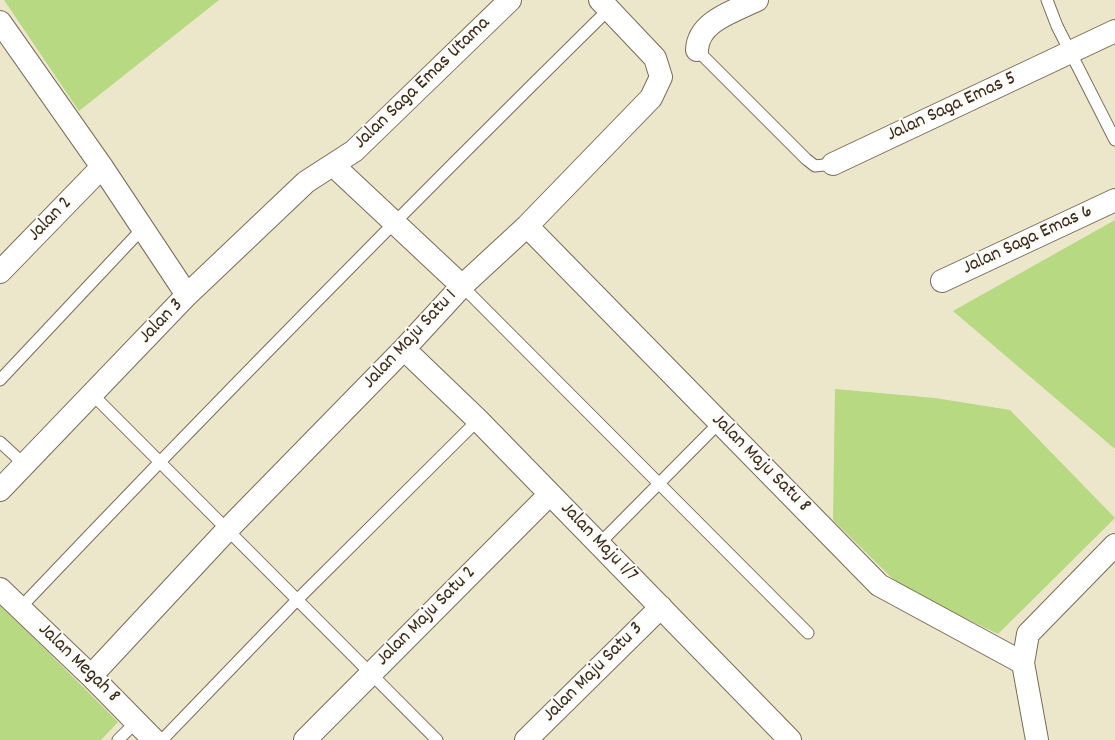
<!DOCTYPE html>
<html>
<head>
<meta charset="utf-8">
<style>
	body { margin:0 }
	canvas { display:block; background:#ece6ca }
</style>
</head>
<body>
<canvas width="1115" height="740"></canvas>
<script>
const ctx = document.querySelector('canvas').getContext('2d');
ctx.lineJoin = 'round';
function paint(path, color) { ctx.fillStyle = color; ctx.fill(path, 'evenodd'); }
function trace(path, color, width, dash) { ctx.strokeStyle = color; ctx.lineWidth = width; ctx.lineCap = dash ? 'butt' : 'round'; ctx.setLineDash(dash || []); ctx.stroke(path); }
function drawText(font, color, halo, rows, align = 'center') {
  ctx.font = font + ' Dekko,sans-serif'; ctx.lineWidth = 4; ctx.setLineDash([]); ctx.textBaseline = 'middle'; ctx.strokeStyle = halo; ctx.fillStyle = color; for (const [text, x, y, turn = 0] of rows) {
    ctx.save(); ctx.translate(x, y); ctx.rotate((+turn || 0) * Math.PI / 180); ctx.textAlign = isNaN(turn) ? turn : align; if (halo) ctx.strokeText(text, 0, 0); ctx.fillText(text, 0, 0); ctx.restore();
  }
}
paint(new Path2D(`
	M4 0H219L79 111Z
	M1115 220V449L953 311Z
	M835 389 935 398 1010 410 1115 518 998 634 901 587 833 520Z
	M0 604 118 722 101 740H0Z`), '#b6d981');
const service = new Path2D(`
	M1047 0 1057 26 1115 140
	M697 50 806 159 815 166 833 164
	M462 286 808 633
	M0 380 143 228
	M92 394 437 740
	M0 442 25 465
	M599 544 719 423
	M20 608C213 405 409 206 609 9
	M118 740 136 722
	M162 740 296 601 478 420`);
const minor = new Path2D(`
	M0 22 102 167 187 295
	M697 50C698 21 735 11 757 0
	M833 164 1115 31
	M334 166 462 286
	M527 226 879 585 1023 663
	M0 272 102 167
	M942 281 1115 200
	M404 349 478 420 790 740
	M0 490 187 295 306 182 354 151 510 0
	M0 589 91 676 154 740
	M91 676 227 530 404 349 462 286 527 226 651 98 661 77 655 58 600 0
	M305 740 550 494
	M526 740 661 607
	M1037 740 1023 663 1028 634 1115 545`);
trace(service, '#796c5a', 13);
trace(minor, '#796c5a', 24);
trace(service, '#fff', 11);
trace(minor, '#fff', 22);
drawText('20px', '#3b2a1e', '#fdfcf7', [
	["Jalan Saga Emas Utama",423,84,-44],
	["Jalan Saga Emas 5",952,108,-25],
	["Jalan 2",51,220,-46],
	["Jalan Saga Emas 6",1028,241,-25],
	["Jalan 3",162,322,-46],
	["Jalan Maju Satu 1",411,340,-47],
	["Jalan Maju Satu 8",760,464,45],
	["Jalan Maju 1/7",598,543,46],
	["Jalan Maju Satu 2",427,617,-45],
	["Jalan Megah 8",78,664,44],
	["Jalan Maju Satu 3",594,673,-45]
]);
</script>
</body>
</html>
